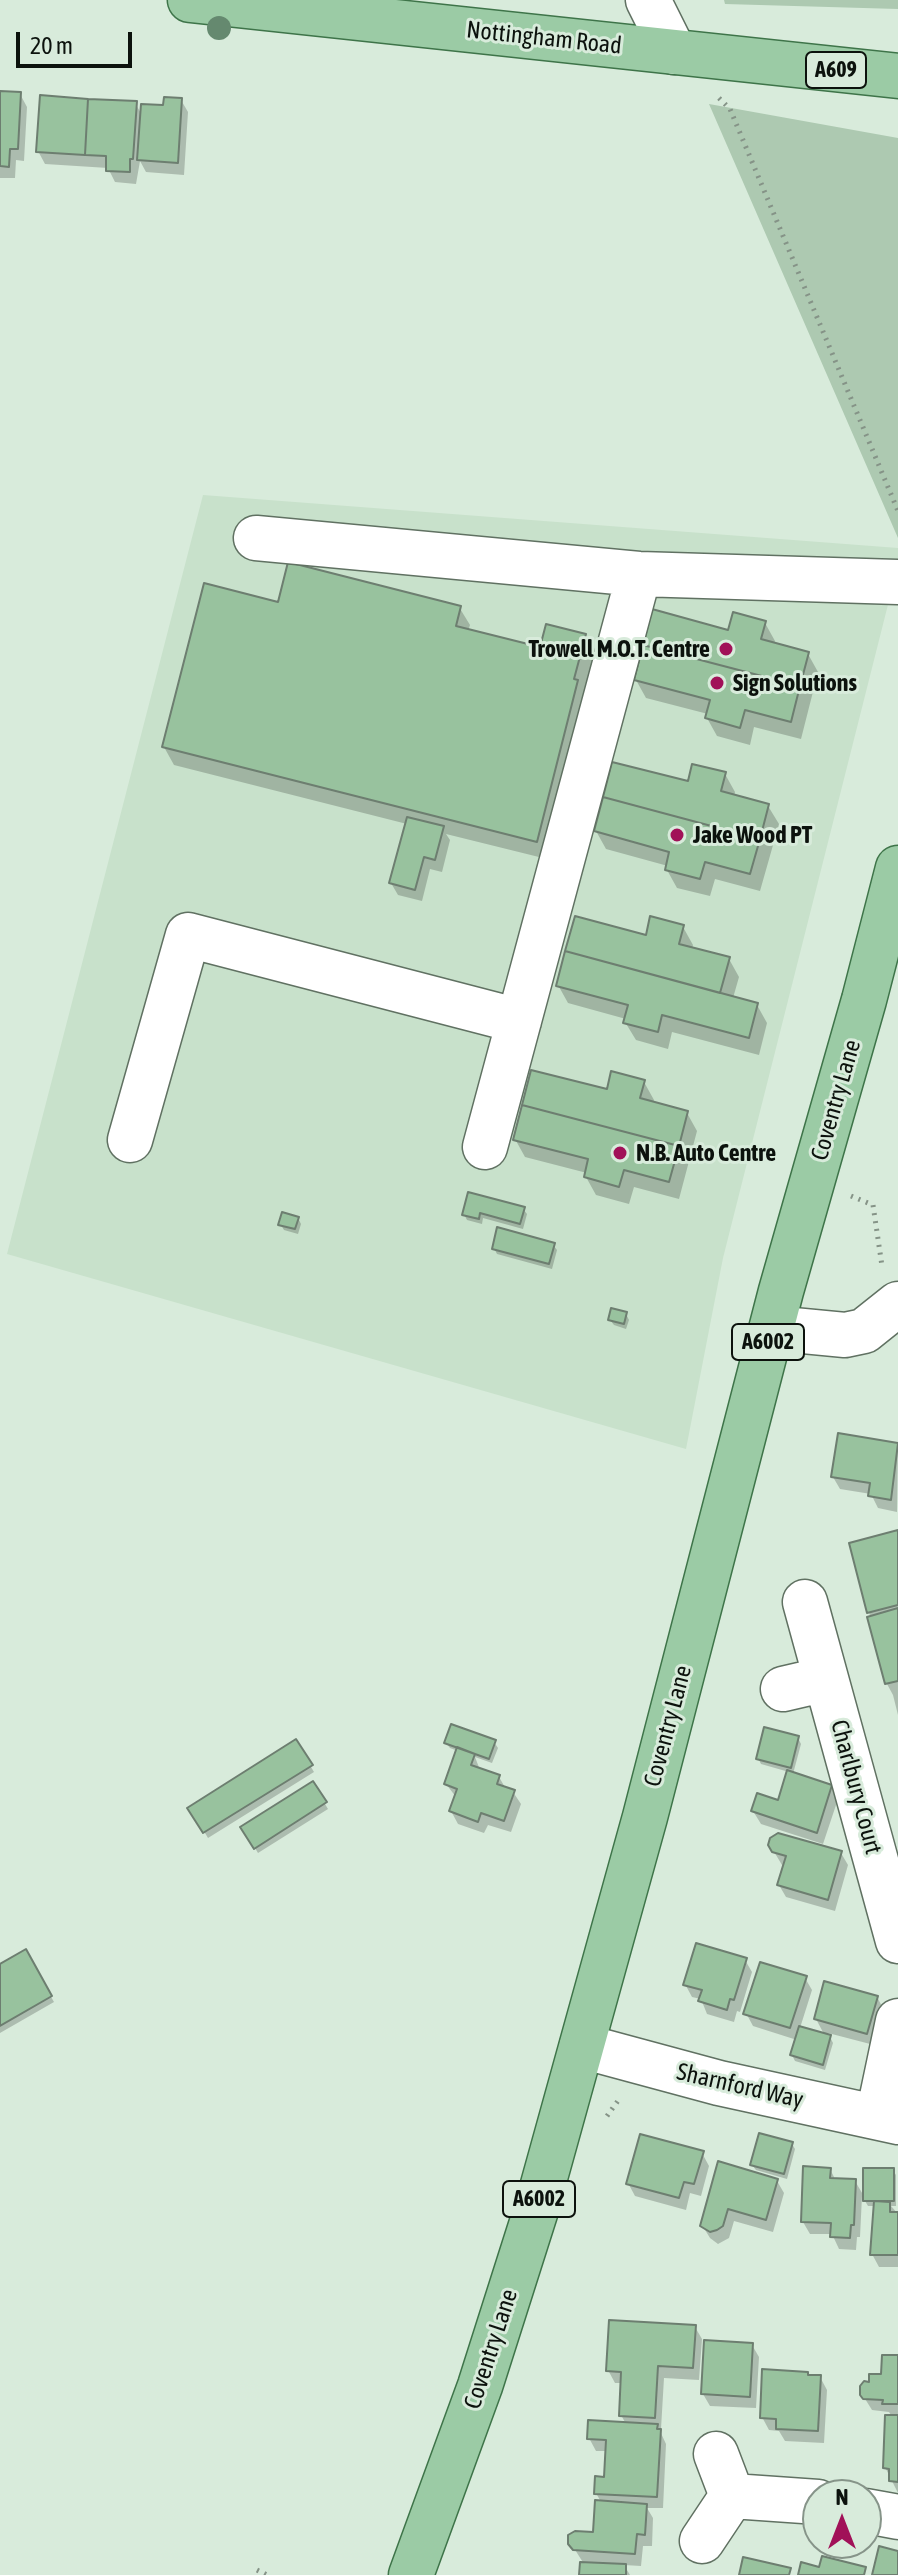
<!DOCTYPE html>
<html>
<head>
<meta charset="utf-8">
<style>
	body { margin:0 }
	#map { position:relative; width:898px; height:2575px; overflow:hidden; background:#d8ebdb; font-family:"Asap Condensed",sans-serif }
	canvas { display:block }
	.north { position:absolute; left:802px; top:2479px; width:80px; height:80px; box-sizing:border-box; background:#d8ebdb; border:2px solid #869489; border-radius:50%; rotate:0deg; font-size:22px; font-weight:700; line-height:32px; text-align:center; color:#0c120d }
	.north::after { content:''; display:block; margin:auto; width:28px; height:36px; background:#a11158; clip-path:polygon(50% 0,100% 100%,50% 72%,0 100%) }
	.scale { position:absolute; left:16px; top:32px; width:116px; height:36px; box-sizing:border-box; border:4px solid #0c120d; border-top:0; padding-left:10px; font-size:24px; line-height:28px; white-space:nowrap; color:#0c120d; -webkit-text-stroke:6px #d8ebdb; paint-order:stroke }
</style>
</head>
<body>
<div id="map">
<canvas width="898" height="2575"></canvas>
<div class="north">N</div>
<div class="scale">20 m</div>
</div>
<script>
const ctx = document.querySelector('canvas').getContext('2d');
ctx.lineJoin = 'round';
function paint(path, color) { ctx.fillStyle = color; ctx.fill(path, 'evenodd'); }
function trace(path, color, width, dash) { ctx.strokeStyle = color; ctx.lineWidth = width; ctx.lineCap = dash ? 'butt' : 'round'; ctx.setLineDash(dash || []); ctx.stroke(path); }
function drawText(font, color, halo, rows, align = 'center') {
  ctx.font = font + ' "Asap Condensed",sans-serif'; ctx.lineWidth = 6; ctx.setLineDash([]); ctx.textBaseline = 'middle'; ctx.strokeStyle = halo; ctx.fillStyle = color; for (const [text, x, y, turn = 0] of rows) {
    ctx.save(); ctx.translate(x, y); ctx.rotate((+turn || 0) * Math.PI / 180); ctx.textAlign = isNaN(turn) ? turn : align; if (halo) ctx.strokeText(text, 0, 0); ctx.fillText(text, 0, 0); ctx.restore();
  }
}
paint(new Path2D(`
	M203 495 898 548V565L723 1258 686 1449 7 1254Z`), '#c8e1cb');
paint(new Path2D(`
	M724 0H898V9L725 4Z
	M709 104 898 138V538Z`), '#adc9b1');
paint(new Path2D(`
	M0 93 20 94 27 107 24 161 16 160 15 178H0Z
	M181 100 188 112 184 175 146 172 140 161 136 184 115 182 108 168 45 164 38 151 135 103 142 115Z
	M280 604 459 607 470 625 468 631 541 650 584 636 595 654 547 859 446 834 450 840 442 872 430 869 422 901 398 895 391 883 407 824 174 765 164 747Z
	M765 623 775 641 774 644 808 654 818 672 801 739 754 727 750 745 717 736 707 718 708 714 646 698 636 680 729 632Z
	M725 774 735 792 734 797 768 806 779 824 760 891 715 879 710 896 677 888 667 870 668 866 606 849 596 831 689 784Z
	M683 927 693 945 692 949 729 959 739 977 733 998 757 1005 767 1023 759 1055 672 1032 668 1049 636 1040 625 1022 626 1019 568 1003 558 985 647 937Z
	M644 1082 654 1100 653 1104 687 1113 697 1131 679 1199 634 1187 629 1204 596 1195 586 1177 587 1173 525 1157 515 1139 608 1092Z
	M523 1209 527 1214 523 1229 483 1218 482 1224 467 1220 464 1214Z
	M298 1218 301 1224 298 1234 284 1230 281 1225Z
	M553 1245 557 1250 552 1269 497 1254 494 1248Z
	M626 1314 629 1320 626 1329 614 1325 610 1320Z
	M840 1435 898 1445 897 1512 878 1508 871 1494 840 1489 833 1477Z
	M898 1532V1715L893 1695 887 1684 869 1612Z
	M798 1738 801 1744 793 1774 831 1787 838 1799 823 1844 761 1824 753 1811 779 1802 789 1772 761 1764 758 1758Z
	M296 1742 314 1772 208 1838 190 1808Z
	M494 1742 498 1748 492 1763 475 1757 480 1770 499 1777 506 1789 513 1792 521 1804 511 1832 488 1825 484 1833 458 1824 451 1811 456 1797 446 1784 458 1751 450 1748 446 1743Z
	M313 1784 328 1809 258 1853 243 1828Z
	M770 1845 841 1853 848 1865 835 1911 786 1897 779 1885 785 1866 782 1865Z
	M25 1952 54 2002 0 2033V1967Z
	M745 1960 752 1972 740 2012 737 2011 734 2022 707 2014 701 1999 692 1997 685 1984Z
	M805 1978 812 1990 800 2028 825 2036 816 2019 877 1997 884 2010 874 2045 828 2033 833 2043 825 2070 795 2061 792 2055 797 2040 753 2026 746 2013Z
	M792 2144 795 2149 787 2179 756 2170 752 2165Z
	M702 2153 709 2166 701 2196 690 2193 686 2210 635 2196 628 2183Z
	M830 2169 836 2181H855L865 2198 893 2170 896 2175V2206H891L898 2214V2267H879L872 2254 876 2206H868L862 2196 860 2237H857L856 2250 839 2249 832 2234H810L803 2222Z
	M777 2181 784 2193 773 2232 734 2221 729 2238 718 2244 710 2238 702 2225V2220Z
	M695 2327 702 2339 699 2380 664 2378 661 2429H659L666 2444 663 2508H647L653 2518 652 2546H643L641 2566 624 2565 630 2575H581L584 2564 572 2545 595 2534 601 2502 596 2493 605 2479 607 2451H596L589 2438 626 2424 621 2415 623 2383H615L608 2370Z
	M752 2345 759 2357 756 2408 710 2406 703 2394Z
	M898 2357V2493L885 2467 893 2418 889 2412 872 2410 862 2394 883 2376Z
	M809 2377H820L827 2390 824 2443 785 2441 779 2431 769 2430 762 2417Z`), '#0003');
const building = new Path2D(`
	M0 91 21 92 18 149H10L9 167 0 166Z
	M40 95 88 99 85 155 36 152Z
	M164 97 182 98 178 163 137 160 141 104 163 105Z
	M88 99 137 101 133 159H130V172L106 171V156L85 155Z
	M288 562 461 606 456 626 540 647 546 624 586 634 574 679 578 680 537 842 162 747 204 583 278 602Z
	M652 609 728 630 733 612 766 621 761 639 809 652 800 686 643 645Z
	M643 645 800 686 791 722 745 710 740 728 705 718 710 700 634 680Z
	M612 762 688 781 692 764 726 772 721 791 769 804 760 839 603 797Z
	M603 797 760 839 750 874 705 862 700 879 665 870 669 852 594 831Z
	M407 817 444 826 435 860 424 857 415 890 389 883Z
	M575 916 646 935 650 916 684 925 679 944 730 957 720 993 565 951Z
	M565 951 758 1003 749 1038 662 1015 658 1032 623 1023 628 1005 556 986Z
	M531 1070 607 1089 611 1071 645 1080 640 1098 688 1111 679 1146 522 1105Z
	M522 1105 679 1146 669 1182 624 1170 619 1187 584 1177 588 1159 513 1140Z
	M468 1192 525 1207 520 1224 480 1213 479 1219 462 1215Z
	M282 1212 299 1217 295 1229 278 1225Z
	M497 1227 555 1243 549 1264 492 1249Z
	M611 1308 627 1312 624 1324 608 1320Z
	M838 1433 898 1443 891 1500 868 1496 870 1483 831 1477Z
	M898 1530V1605L867 1613 849 1543Z
	M898 1608V1681L885 1684 867 1617Z
	M451 1724 496 1740 489 1759 444 1743Z
	M764 1727 799 1736 791 1768 756 1759Z
	M296 1739 313 1765 203 1833 187 1808Z
	M457 1747 475 1754 471 1765 500 1775 497 1784 515 1790 504 1821 481 1813 478 1822 449 1811 457 1789 444 1784Z
	M787 1770 832 1785 817 1833 751 1811 757 1793 778 1800Z
	M313 1781 327 1802 254 1849 240 1827Z
	M778 1833 842 1851 828 1900 777 1885 786 1856 772 1852 768 1845 770 1838Z
	M696 1943 747 1958 734 2000 730 1999 727 2010 698 2001 702 1990 683 1985Z
	M26 1949 52 1996 0 2026V1964Z
	M760 1962 807 1976 790 2028 743 2014Z
	M824 1981 878 1996 867 2034 814 2019Z
	M799 2026 831 2035 823 2065 790 2055Z
	M759 2133 793 2142 784 2174 750 2165Z
	M640 2134 704 2151 694 2184 684 2182 679 2198 626 2184Z
	M718 2161 778 2179 766 2220 728 2209 723 2226 717 2230 710 2232 700 2226Z
	M803 2166 831 2168 830 2178 856 2179 854 2225H851L850 2238 830 2237 831 2223 801 2222Z
	M863 2168H894V2201H863Z
	M874 2201 890 2202V2212H898V2255H870Z
	M609 2320 696 2325 693 2368 658 2366 655 2418 619 2416 621 2372 606 2371Z
	M704 2340 753 2343 750 2397 701 2394Z
	M882 2355H898V2404H882L883 2400 863 2399 860 2395V2386L864 2381 869 2382V2374H881Z
	M762 2369 808 2372V2375H821L818 2431 776 2429V2419L760 2418Z
	M885 2415H898V2482L889 2481V2469L883 2468Z
	M588 2420 658 2424 657 2429H661L657 2497 594 2494 595 2476 604 2477 606 2440 587 2439Z
	M595 2500 647 2504 645 2535 637 2534 635 2554 573 2550 568 2544V2535L575 2531 593 2532Z
	M879 2546 898 2551V2575H872Z
	M822 2556 866 2567 864 2575H798L801 2562 819 2567Z
	M743 2557 791 2568 789 2575H739Z
	M580 2562 626 2564V2575H579Z`);
paint(building, '#98c29e');
trace(building, '#6d7e70', 2);
const minor = new Path2D(`
	M648 0 674 52
	M256 538 639 574 898 582
	M130 1140 188 935 519 1021
	M485 1147 639 574
	M772 1328 845 1335 864 1331 898 1304
	M805 1602 898 1941
	M783 1689 826 1679
	M582 2046 719 2083 898 2122
	M878 2116 898 2021
	M732 2496 818 2502
	M866 2511 898 2517
	M702 2541 732 2496 716 2454`);
const major = new Path2D(`
	M190 0 898 76
	M411 2575 480 2386 536 2210 645 1817 781 1291 864 1000 898 868`);
trace(minor, '#607162', 47);
trace(major, '#3e7449', 47);
trace(new Path2D(`
	M719 98 730 109 898 511
	M851 1196 873 1205 882 1266
	M607 2116 620 2098
	M257 2570 267 2575`), '#859387', 5, [2, 6]);
trace(minor, '#fff', 44);
trace(major, '#9bcba5', 44);
ctx.fillStyle = '#65896f';
for (const [x, y] of [
	[219,28]
]) { ctx.beginPath(); ctx.arc(x, y, 12, 0, 2 * Math.PI); ctx.fill(); }
for (const [x, y, r, color] of [
	[726,649,8,"#a11158"],
	[717,683,8,"#a11158"],
	[677,835,8,"#a11158"],
	[620,1153,8,"#a11158"]
]) { const dot = new Path2D(); dot.arc(x, y, r, 0, 2 * Math.PI); ctx.fillStyle = color; ctx.fill(dot); trace(dot, '#d8ebdb', 3); }
for (const [x, y, w] of [
	[836,70,60],
	[768,1342,72],
	[539,2199,72]
]) { const box = new Path2D(); box.roundRect(x - w / 2, y - 18, w, 36, 6); ctx.fillStyle = '#d8ebdb'; ctx.fill(box); trace(box, '#0c120d', 2); }
drawText('bold 22px', '#0c120d', null, [
	["A609",836,70],
	["A6002",768,1342],
	["A6002",539,2199]
]);
drawText('24px', '#0c120d', '#d8ebdb', [
	["Nottingham Road",544,38,6],
	["Coventry Lane",836,1100,-74],
	["Coventry Lane",668,1726,-75],
	["Charlbury Court",856,1787,75],
	["Sharnford Way",740,2086,13],
	["Coventry Lane",491,2349,-72]
]);
drawText('bold 24px', '#0c120d', '#d8ebdb', [
	["Trowell M.O.T. Centre",710,649,"right"],
	["Sign Solutions",733,683],
	["Jake Wood PT",693,835],
	["N.B. Auto Centre",636,1153]
], 'left');
</script>
</body>
</html>
